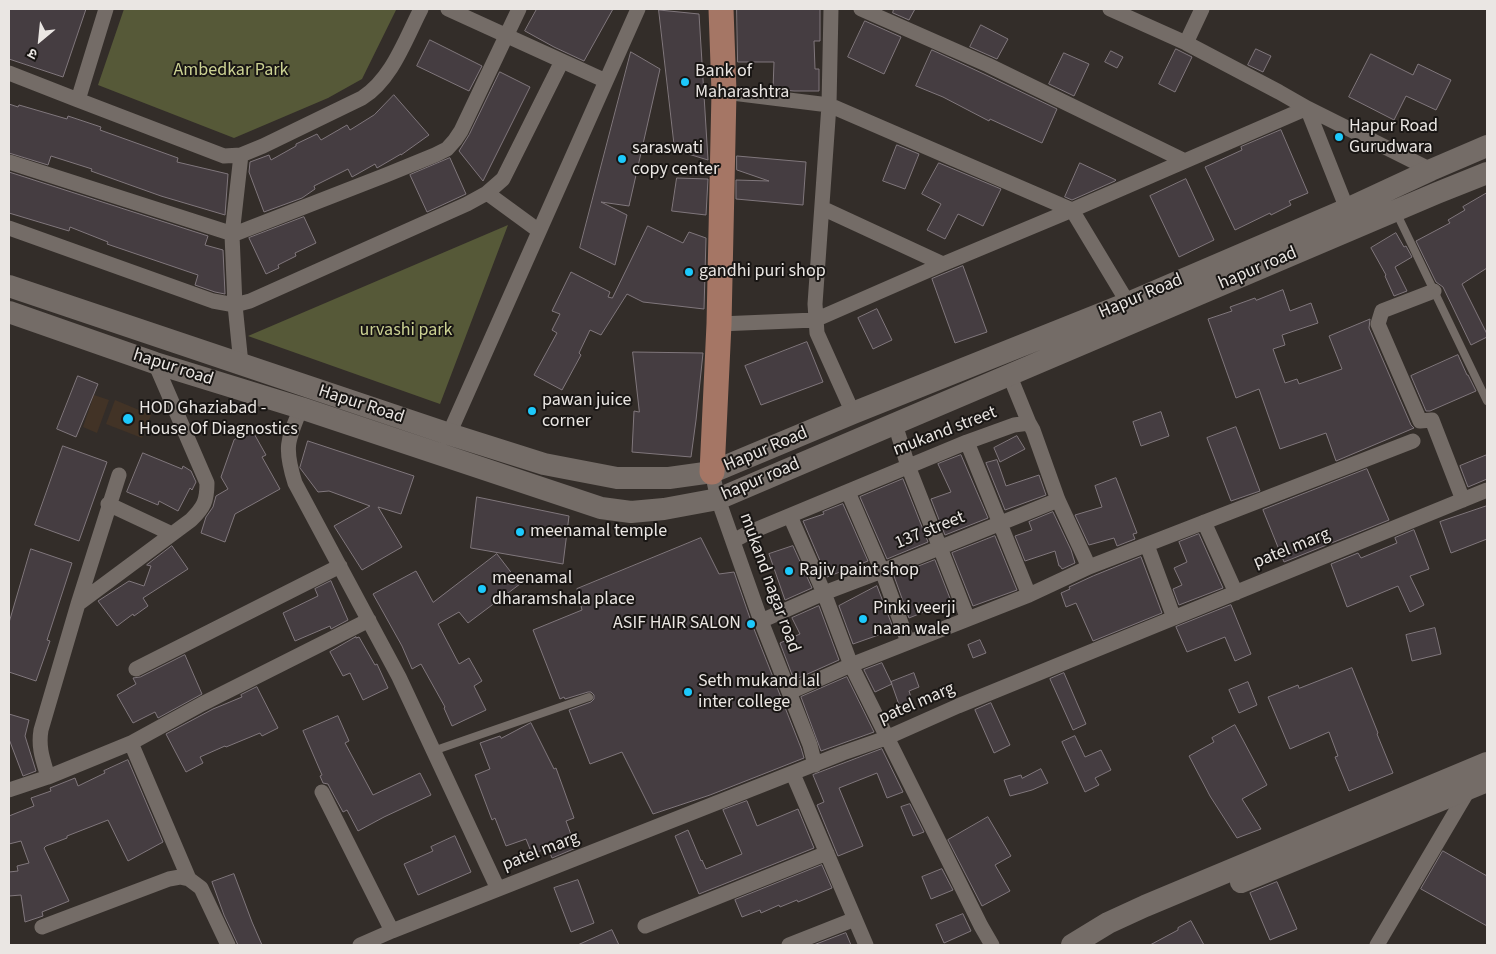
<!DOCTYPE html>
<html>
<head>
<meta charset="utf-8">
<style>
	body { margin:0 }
	#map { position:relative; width:1496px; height:954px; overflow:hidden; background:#332d29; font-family:"Source Sans 3","Noto Sans Devanagari",sans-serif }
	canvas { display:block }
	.frame { position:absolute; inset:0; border:10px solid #eae6e3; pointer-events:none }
	.north { position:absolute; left:15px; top:15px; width:50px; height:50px; -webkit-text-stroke:4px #191614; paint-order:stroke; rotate:208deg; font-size:14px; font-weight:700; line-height:20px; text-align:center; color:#eae6e3 }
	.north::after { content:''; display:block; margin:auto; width:18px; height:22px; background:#eae6e3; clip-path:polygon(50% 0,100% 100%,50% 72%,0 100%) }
</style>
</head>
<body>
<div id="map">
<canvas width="1496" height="954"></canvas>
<div class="frame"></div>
<div class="north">उ</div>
</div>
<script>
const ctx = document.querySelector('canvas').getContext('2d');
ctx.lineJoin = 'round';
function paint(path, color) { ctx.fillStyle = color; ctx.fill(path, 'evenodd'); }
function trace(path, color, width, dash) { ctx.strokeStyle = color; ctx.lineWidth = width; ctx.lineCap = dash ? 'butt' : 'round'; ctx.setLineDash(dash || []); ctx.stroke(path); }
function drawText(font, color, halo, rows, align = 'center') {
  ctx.font = font + ' "Source Sans 3",sans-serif'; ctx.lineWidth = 4; ctx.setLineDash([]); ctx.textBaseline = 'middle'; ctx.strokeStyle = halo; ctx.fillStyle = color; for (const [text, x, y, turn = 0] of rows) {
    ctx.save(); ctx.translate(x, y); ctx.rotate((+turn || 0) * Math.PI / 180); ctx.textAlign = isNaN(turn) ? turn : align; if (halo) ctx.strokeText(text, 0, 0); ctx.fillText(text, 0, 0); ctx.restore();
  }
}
paint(new Path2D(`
	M94 395 109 400 97 433 83 427Z
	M115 400 151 415 142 438 106 424Z`), '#423326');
paint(new Path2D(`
	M124 9H393L396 10 362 79 328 98 234 138 98 85Z
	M508 225 440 404 248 336Z`), '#565938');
const building = new Path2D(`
	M9 9H86L63 77 9 59Z
	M537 9H613L584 61 554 47 525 31Z
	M737 9H820V41H814L815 69H819V91H794L773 89 774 62H738Z
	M894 9H915L909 20 893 13Z
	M659 10 699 14 708 160 675 150Z
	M865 21 901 37 884 74 848 57Z
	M981 25 1008 39 997 59 970 47Z
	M430 40 482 66 469 91 417 66Z
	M1176 49 1192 57 1175 92 1159 84Z
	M1256 49 1271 56 1263 72 1248 65Z
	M932 50 984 74 1057 109 1042 143 990 119 989 121 943 97 916 86Z
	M1111 51 1123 57 1117 68 1105 62Z
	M631 52 660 69 629 206 601 202 627 215 615 265 580 248Z
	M1064 53 1089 64 1074 96 1049 84Z
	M1371 54 1413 75 1418 64 1451 80 1436 110 1406 96 1394 120 1349 97Z
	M500 72 530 87 483 181 459 151 469 135Z
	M394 95 429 135 401 155V154L377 168 375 164 352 177 348 169 314 186 315 189 302 198 264 212 249 172 250 162 269 155 271 160 296 146V144L317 134 321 140 347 125 350 130 374 115Z
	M9 104 18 107 19 105 67 119 68 116 101 127 100 130 178 158 177 162 228 174 225 215 161 196 91 171 92 169 51 156 48 165 9 153Z
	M1281 130 1308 193 1289 201 1291 205 1271 215 1270 213 1235 230 1205 167 1242 150 1241 147Z
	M897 145 919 154 905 189 883 181Z
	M737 156 806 162 803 205 736 199V180L769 181 737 170Z
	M450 158 466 194 427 212 410 175Z
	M939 163 1001 189 983 226 958 214 945 239 927 230 941 204 922 194Z
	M1080 163 1116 180 1115 181 1072 200 1065 197Z
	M9 172 208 236 205 245 223 250 225 294 215 292 195 285 198 275 107 244 108 242 70 227 69 231 9 213Z
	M677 178 708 179 706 215 672 211Z
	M1186 179 1214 240 1179 257 1150 196Z
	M1487 193V268L1462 284 1487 334V337L1471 345 1443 287 1436 282 1416 241 1450 223 1448 220 1465 210 1463 207Z
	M304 217 316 243 295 253 296 256 278 265 279 268 266 274 249 238Z
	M648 226 683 243 689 232 706 238 704 309 643 302 627 294 601 335 590 330 579 353 581 355 562 390 534 375 557 333 552 330 560 314 552 311 571 272 610 292 608 297 612 298Z
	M1396 233 1404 247 1406 246 1412 257 1395 267 1407 291 1394 296 1385 276 1386 275 1371 248Z
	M963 266 987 332 955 343 932 279Z
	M1283 290 1290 311 1311 303 1318 323 1282 335 1285 345 1273 349 1285 383 1297 379 1299 384 1342 369 1329 336 1370 319 1369 328 1411 425 1414 428 1336 461 1326 433 1280 449 1259 389 1236 398 1208 319 1232 311 1230 307 1255 298 1256 300Z
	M877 309 892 340 873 349 858 318Z
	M807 342 823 382 761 405 745 366Z
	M633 352 703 353 696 420 691 457 632 452 634 411 639 412Z
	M1458 355 1467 375H1468L1476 391 1430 411H1426L1411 376Z
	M78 376 98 384 76 437 57 429Z
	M1161 412 1169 436 1141 446 1133 422Z
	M1236 427 1260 491 1231 501 1207 438Z
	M252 430 266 455 262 457 280 489 235 514 225 542 201 533 206 517 213 507 216 496 228 489 221 477 234 440Z
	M1017 436 1025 449 1000 462 994 448Z
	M308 441 414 476 401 514 378 507 402 547 362 570 334 526 370 506 329 491 318 492 300 468Z
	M63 446 107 462 79 541 35 525Z
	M143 453 182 469 183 466 191 471 196 482 192 490 190 488 178 511 159 501 158 505 127 492Z
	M961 455 988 518 945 535 931 499 951 492 938 464Z
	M1487 455V479L1468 487 1460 466Z
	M997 460 1006 486 1039 475 1046 495 1005 510 986 463Z
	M1367 469 1389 520 1284 562 1263 510Z
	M1116 478 1137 533 1133 534 1135 539 1117 546 1114 538 1089 545 1075 515 1102 507 1095 486Z
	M903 479 928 542 887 559 860 497Z
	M477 497 569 516 563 564 471 548Z
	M843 504 868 561 827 577 803 521 824 514 823 512Z
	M1487 506V539L1451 553 1440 522Z
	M1053 512 1071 550 1075 563 1062 569 1060 566H1059L1055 551 1025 561 1015 536 1032 530 1029 522Z
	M1414 530 1429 569 1410 576 1424 605 1410 612 1398 586 1347 607 1331 564 1358 553 1361 558 1397 543 1395 538Z
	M1199 534 1223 588 1179 605 1173 589 1182 585 1174 568 1187 562 1179 542Z
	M995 536 1017 590 973 606 952 553Z
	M701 538 719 574 734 572 752 624 801 748 804 758 710 795 653 814 622 752 590 764 569 710 591 702 594 699V695L591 692H588L565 699 564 697 560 699 533 630 582 610 577 589Z
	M172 546 188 569 143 598 148 606 134 616 133 614 117 626 98 601 129 581 144 586 151 566 147 565Z
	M793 546 812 588 785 600 769 554Z
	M31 549 72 563 47 640 50 641 36 681 9 672V623Z
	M497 554 520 584 468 623 459 612 438 624 459 664 469 658 482 681 474 686 486 710 452 726 444 708 445 707 421 664 412 669 402 646 373 594 416 571 433 602Z
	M1141 557 1162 613 1093 641 1076 603 1066 607 1061 593 1070 589 1069 587 1093 576Z
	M935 560 951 601 909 618 894 576Z
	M331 581 348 620 331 629 330 626 295 641 283 613 318 596 315 589Z
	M877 586 892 625 886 627 887 632 853 644 839 606Z
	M1231 605 1251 654 1235 661 1225 637 1187 652 1176 627Z
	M819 606 839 660 794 680 780 643 800 634 792 618Z
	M1435 628 1441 654 1412 661 1406 635Z
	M356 637V638L359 637 375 665 377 664 388 688 363 700 350 673 343 676 330 652Z
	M980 640 986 653 973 658 968 645Z
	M185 655 202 694 158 718 155 712 133 723 117 695 136 684 133 678 140 677Z
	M882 663 892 684 875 692 864 670Z
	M1352 668 1378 733 1377 734 1393 773 1349 791 1335 757 1338 756 1329 732 1290 749 1268 697 1298 685 1299 688Z
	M914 673 919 687 909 691 915 709 902 713 891 682Z
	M1064 673 1086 724 1073 730 1050 679Z
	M847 677 874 732 821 751 801 697Z
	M1248 682 1257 705 1239 713 1229 690Z
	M257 687 278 728 262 736 260 733 226 747 225 746 200 757 203 763 186 772 166 734 213 709 242 697 241 695Z
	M991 703 1010 745 994 753 975 710Z
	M9 714 29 720 25 736 36 771 23 776 9 739Z
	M338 716 349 741 345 743 373 795 420 773 431 795 384 817 358 831 347 810 343 812 330 788 328 784 323 783 320 776 322 775 303 731Z
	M531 723 554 769 556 768 574 818 566 821 576 848 552 858 548 848 532 854 526 839 506 846 495 818 492 820 475 775 490 769 480 743 500 736 501 738Z
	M1235 725 1267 785 1242 799 1261 829 1237 838 1210 796 1189 756 1214 742 1212 738Z
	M1075 736 1085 757 1101 750 1111 770 1095 778 1099 785 1085 792 1062 742Z
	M882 749 903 792 887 798 877 773 839 788 863 846 838 856 817 805 824 802 813 775Z
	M128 760 163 842 128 861 108 820 67 836V838L46 846 44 848 69 901 42 912 43 916 25 922 21 895 9 896V872L18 871 17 866 29 863 21 841 9 844V816L34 806 31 798 51 791 50 788 75 778 78 786 105 773 104 771Z
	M1041 769 1048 783 1032 790 1010 796 1004 780 1021 775 1022 778Z
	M747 801 757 826 798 809 814 848 699 894 675 836 688 830 701 861 702 860 706 869 742 854 723 810Z
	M910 804 924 832 913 836 901 807Z
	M988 817 1011 856 995 865 1010 891 982 906 948 840Z
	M455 836 471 872 418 895 404 864 433 851 431 847Z
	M1443 851 1487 876V926L1421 889Z
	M822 865 832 888 798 902 797 900 780 907 779 905 761 913 760 910 742 917 735 900Z
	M942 869 953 890 931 899 922 877Z
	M234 874 252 922 262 945H238L224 915 212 882Z
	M578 880 594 923 571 932 554 888Z
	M1277 882 1297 929 1270 940 1250 893Z
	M963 914 971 931 944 943 936 925Z
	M1191 921 1204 945H1150L1178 930V928Z
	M612 930 619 945H578Z
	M846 933 851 945H814Z`);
paint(building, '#453d41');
trace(building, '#80777c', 1);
trace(new Path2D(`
	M1396 212 1487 401
	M433 751 589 697`), '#746c67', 8);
trace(new Path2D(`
	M106 9 78 100 224 156 241 155 263 146 362 98C392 79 405 40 421 9
	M448 9 606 81 638 9
	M831 9 829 105 815 304 817 333 853 413
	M861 9 988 65 1185 161
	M1110 9 1186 43 1279 92 1307 108 1347 209
	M1186 43 1202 9
	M9 73 78 100
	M724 92 829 105 1072 210 1128 303
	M9 162 233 234
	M487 193 539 231
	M822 208 943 264
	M9 228 213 301 235 305 250 301 467 204 487 193 503 179 562 61
	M232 235 386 175 435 155 447 149 455 140 461 131 519 9
	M1434 291 1382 311 1378 324 1420 421 1432 420 1463 500
	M719 324 815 320 943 264 1072 210 1307 108 1431 170
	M241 364 235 305 232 235 241 155
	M1009 374 1029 423
	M301 408C287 441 284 448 295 483L399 677 498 889
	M895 424 908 466 968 619
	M449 434 606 81
	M967 442 1029 595
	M712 472 718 499 761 621 810 745 815 765
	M848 492 882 571 908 642
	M108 504 172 534
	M790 516 824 593 851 665 981 926 992 945
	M1204 522 1236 593
	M733 541 748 533 967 442 1014 425 1029 423 1033 430 1058 500 1089 567
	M1147 545 1174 618
	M78 604 191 520C204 507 207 501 207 483L155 363
	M761 621 824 593 882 571 1058 500
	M136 669 340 566
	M790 692 851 665 1029 595 1089 567 1413 441
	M131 743 189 879
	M793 774 866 945
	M48 777C43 760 38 748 41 730L78 604 119 475
	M9 790 48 777 131 743 202 704 369 620
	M322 792 392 931
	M645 926 827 853
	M42 927 169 879 180 877 189 879 201 888 228 945
	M360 945 392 931 843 753 886 738 958 706 1487 490
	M789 945 855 919
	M1377 945 1469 789`), '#746c67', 15);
trace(new Path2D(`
	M9 286 449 434 544 464 617 478H669L712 472 853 413 1128 303 1347 209 1431 170 1487 146
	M9 312 155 363 301 408 601 508 631 512 664 509 718 499 1437 193 1487 173
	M1241 882 1487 781
	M1072 945 1108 923 1145 906 1487 763`), '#746c67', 22);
trace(new Path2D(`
	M712 472 719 324 724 92 721 9`), '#a57665', 25);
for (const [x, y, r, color] of [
	[685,82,5,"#1dc9fc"],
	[1339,137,5,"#1dc9fc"],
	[622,159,5,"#1dc9fc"],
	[689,272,5,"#1dc9fc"],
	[532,411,5,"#1dc9fc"],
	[128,419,6,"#1dc9fc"],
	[520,532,5,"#1dc9fc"],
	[789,571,5,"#1dc9fc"],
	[482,589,5,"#1dc9fc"],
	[863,619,5,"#1dc9fc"],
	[751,624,5,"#1dc9fc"],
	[688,692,5,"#1dc9fc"]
]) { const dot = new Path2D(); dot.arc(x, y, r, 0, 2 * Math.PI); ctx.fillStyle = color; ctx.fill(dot); trace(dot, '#191614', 2); }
drawText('18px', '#ccd293', '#191614', [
	["Ambedkar Park",231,71],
	["urvashi park",406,331]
]);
drawText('18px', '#eae6e3', '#191614', [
	["Bank of",695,72],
	["Maharashtra",695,93],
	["Hapur Road",1349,127],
	["Gurudwara",1349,148],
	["saraswati",632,149],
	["copy center",632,170],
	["gandhi puri shop",699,272],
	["pawan juice",542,401],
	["corner",542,422],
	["HOD Ghaziabad -",139,409],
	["House Of Diagnostics",139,430],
	["meenamal temple",530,532],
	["Rajiv paint shop",799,571],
	["meenamal",492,579],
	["dharamshala place",492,600],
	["Pinki veerji",873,609],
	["naan wale",873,630],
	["ASIF HAIR SALON",741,624,"right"],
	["Seth mukand lal",698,682],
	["inter college",698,703]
], 'left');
drawText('18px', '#eae6e3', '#191614', [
	["hapur road",1258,269,-23],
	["Hapur Road",1141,297,-23],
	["hapur road",173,368,18],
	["Hapur Road",361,405,18],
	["mukand street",945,432,-21],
	["Hapur Road",766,450,-23],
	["hapur road",761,480,-23],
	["137 street",930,531,-22],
	["patel marg",1292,549,-22],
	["mukand nagar road",769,583,70],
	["patel marg",917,704,-23],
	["patel marg",541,852,-21]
]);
</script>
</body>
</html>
